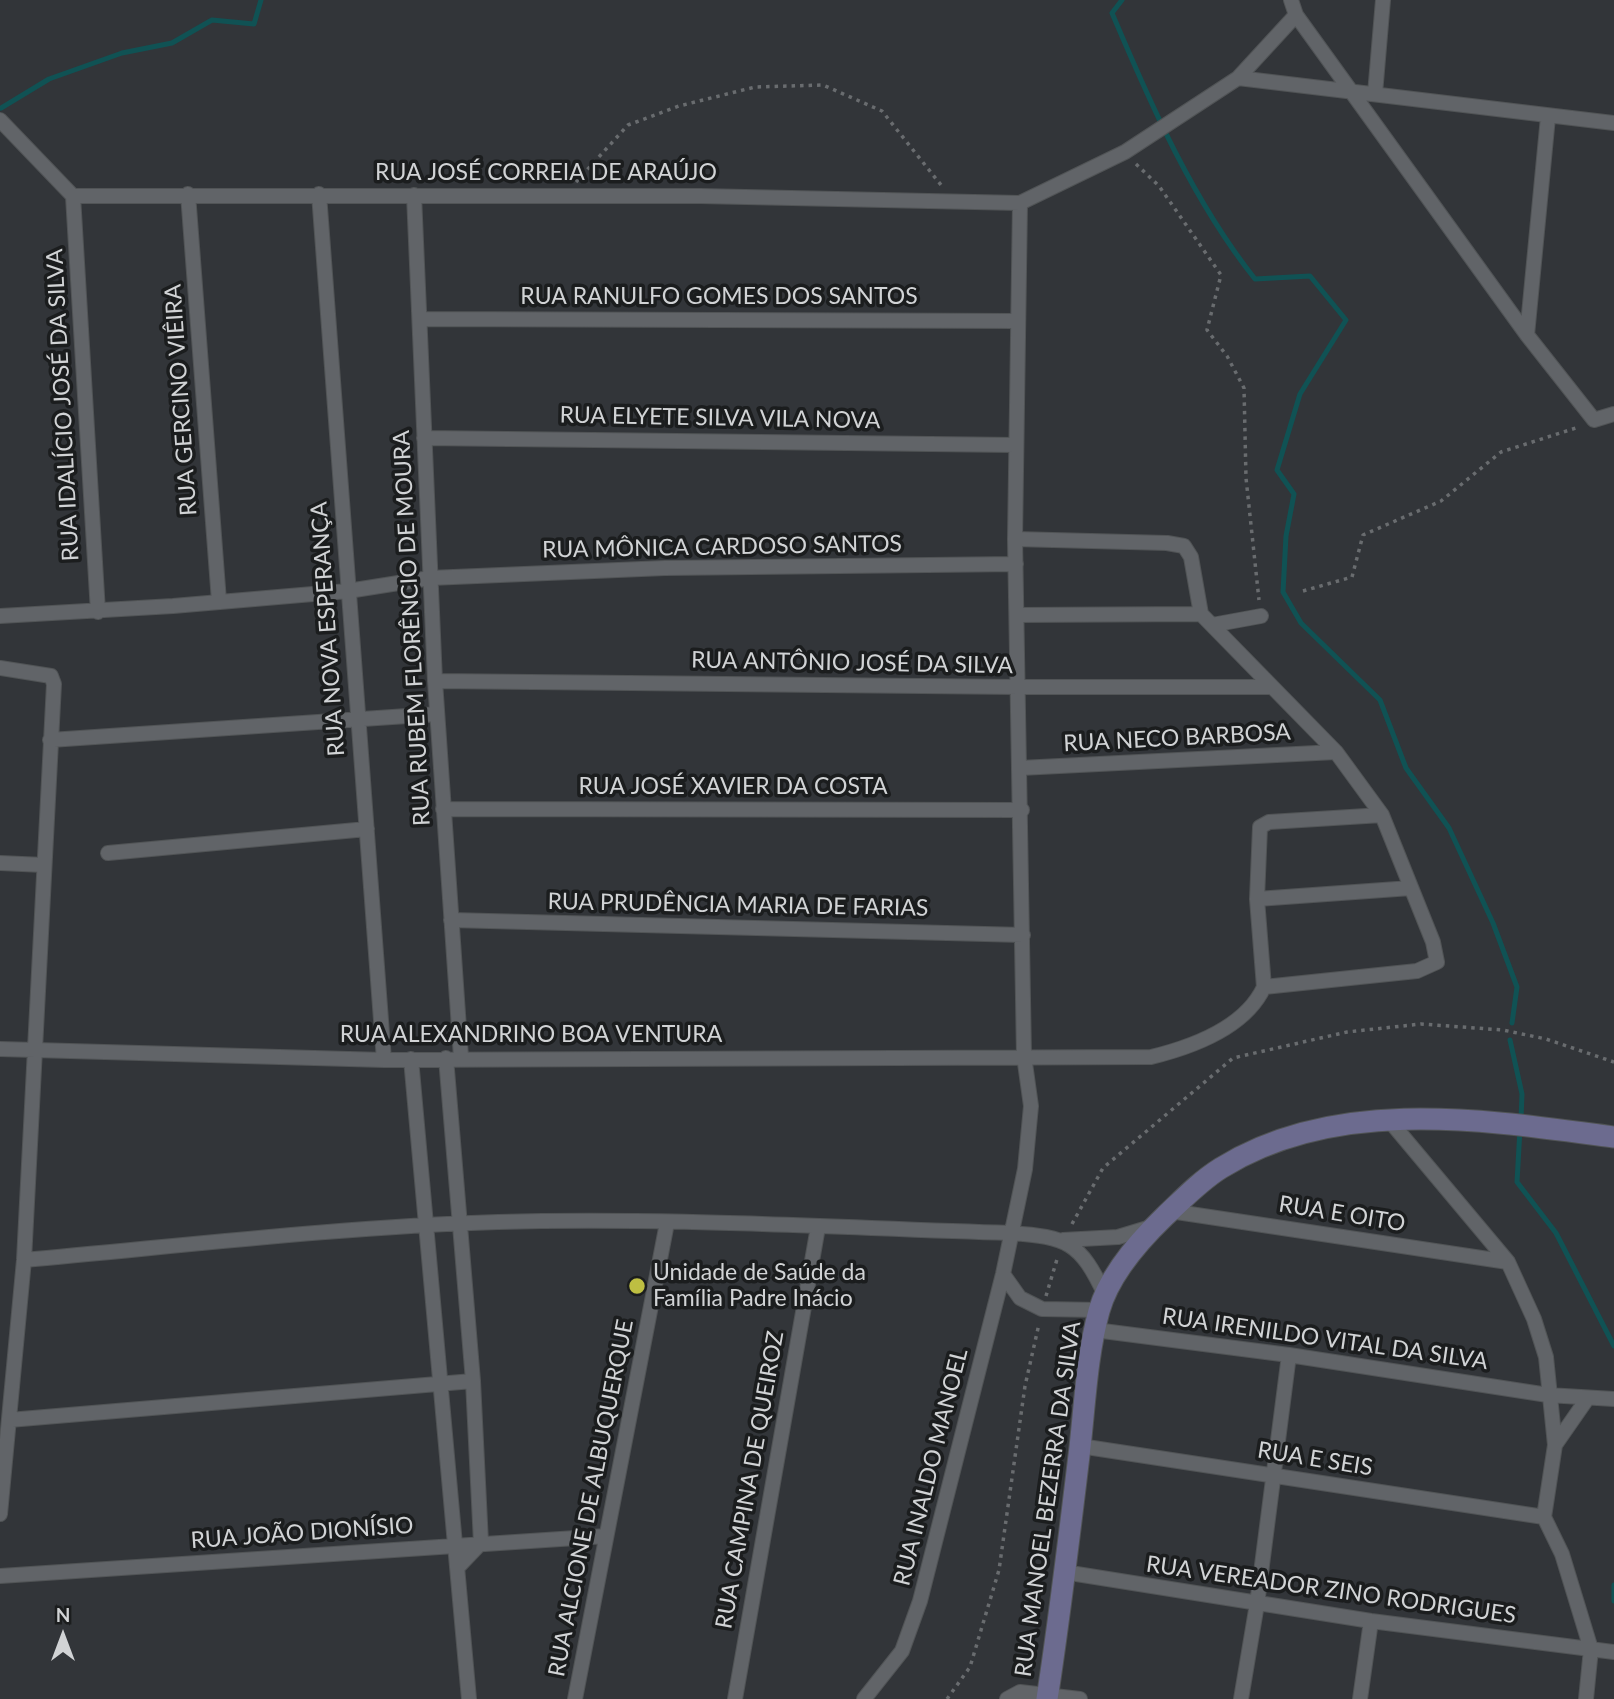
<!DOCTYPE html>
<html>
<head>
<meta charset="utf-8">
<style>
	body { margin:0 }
	#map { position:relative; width:1614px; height:1699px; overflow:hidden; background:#323539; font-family:Lato,sans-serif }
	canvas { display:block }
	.north { position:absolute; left:28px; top:1601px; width:70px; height:70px; -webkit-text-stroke:5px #1b1d1e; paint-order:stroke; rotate:0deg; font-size:19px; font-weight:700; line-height:28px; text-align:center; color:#d1d3d5 }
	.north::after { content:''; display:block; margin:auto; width:24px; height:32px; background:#d1d3d5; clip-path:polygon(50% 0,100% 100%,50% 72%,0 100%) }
</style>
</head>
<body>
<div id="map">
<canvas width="1614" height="1699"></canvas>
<div class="north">N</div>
</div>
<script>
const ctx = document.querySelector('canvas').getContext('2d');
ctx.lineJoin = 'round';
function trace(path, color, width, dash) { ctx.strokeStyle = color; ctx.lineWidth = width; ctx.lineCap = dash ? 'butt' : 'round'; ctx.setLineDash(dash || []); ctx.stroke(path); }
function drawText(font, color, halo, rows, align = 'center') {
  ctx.font = font + ' Lato,sans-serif'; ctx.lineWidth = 7; ctx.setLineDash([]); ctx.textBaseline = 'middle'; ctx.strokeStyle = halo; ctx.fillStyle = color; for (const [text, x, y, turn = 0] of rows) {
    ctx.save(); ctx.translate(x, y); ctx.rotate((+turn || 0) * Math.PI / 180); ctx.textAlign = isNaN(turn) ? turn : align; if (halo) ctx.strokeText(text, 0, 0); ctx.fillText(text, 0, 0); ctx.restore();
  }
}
trace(new Path2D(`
	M1122 0 1112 13C1151 105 1193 201 1255 279L1310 276 1346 320 1300 394 1277 470 1294 494 1286 536 1283 592 1301 623 1380 700 1406 768 1449 828 1493 923 1517 987 1512 1023
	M1 108 49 79 122 53 172 43 212 20 254 24 261 0
	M1510 1040 1522 1094 1521 1119
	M1520 1129 1517 1182 1556 1233 1614 1346
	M1614 1585V1601`), '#105254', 5);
const street = new Path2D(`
	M1291 0 1296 15 1527 335 1594 420 1614 414
	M1238 78 1614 123
	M1375 94 1383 0
	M0 120 73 196
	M188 194 219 601
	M319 194 384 1060
	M414 195 435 681 461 1057
	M73 196H700L1020 203 1125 152 1238 78 1296 15
	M73 196 98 612
	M420 319 1018 321
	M1527 335 1548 117
	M424 438 1015 445
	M1017 615 1201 614
	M0 616 173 606 348 591 430 578 665 568 1016 564
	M1212 625 1261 616
	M0 668 51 676 54 684 24 1260 0 1514
	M435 681 1018 687H1269
	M50 740 437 714
	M1020 768 1336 752
	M443 809 1022 810
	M108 853 367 829
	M0 863 44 865
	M1257 899 1411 888
	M451 920 1023 935
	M1264 987 1257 899 1260 827 1269 822 1382 815
	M0 1049 384 1060 1151 1057C1192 1047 1245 1028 1264 987L1417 971 1437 962 1433 942 1382 815 1336 752 1201 614 1191 557 1184 546 1167 543 1015 539
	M446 1058 473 1381 481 1543 459 1566
	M411 1059 469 1699
	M1389 1120 1508 1262 1534 1319 1546 1357 1555 1445 1544 1517 1562 1554 1591 1649 1586 1699
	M1170 1211 1508 1262
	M1063 1240 1118 1237 1151 1227
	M24 1260C181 1246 339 1227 498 1222 668 1217 840 1228 1010 1233 1068 1237 1080 1242 1105 1295
	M1003 1274 1020 1298 1042 1309 1100 1310
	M1095 1330 1289 1355 1548 1395 1614 1399
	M9 1420 473 1381
	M1555 1445 1587 1399
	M1080 1446 1544 1517
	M1064 1572 1371 1621 1614 1652
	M0 1576 606 1536
	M575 1699 667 1223
	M735 1699 818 1227
	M864 1699 902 1651 920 1601 1003 1274 1025 1169 1031 1106 1024 1056 1015 539 1020 203
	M1007 1699 1020 1692 1080 1699
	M1241 1699 1257 1604 1289 1355
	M1360 1699 1371 1621`);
const secondary = new Path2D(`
	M1047 1699C1060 1615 1070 1531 1080 1447 1085 1402 1087 1355 1099 1311 1109 1275 1139 1241 1165 1216 1183 1199 1200 1181 1221 1168 1337 1096 1486 1120 1614 1137`);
trace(street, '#515456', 16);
trace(secondary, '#515456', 23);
trace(new Path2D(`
	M1136 164 1159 186 1221 275 1207 330 1227 356 1244 388 1246 478 1259 600
	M576 182 628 125 679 106 755 87 823 85 882 111 941 185
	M1303 591 1352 577 1363 535 1441 501 1501 452 1579 427
	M1072 1224 1103 1168 1233 1058 1347 1032 1421 1024 1503 1030 1546 1039 1614 1062
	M1046 1296 1058 1256
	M947 1699 970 1667 999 1570 1025 1386 1039 1324`), '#696c6f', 3.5, [3.5, 5]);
trace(street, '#616468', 14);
trace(secondary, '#6c6b8f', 21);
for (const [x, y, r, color] of [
	[637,1286,9,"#bebf42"]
]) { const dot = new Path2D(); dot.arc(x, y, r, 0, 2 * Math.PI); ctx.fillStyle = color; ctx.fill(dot); trace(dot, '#1b1d1e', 2.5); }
drawText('23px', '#d1d3d5', '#1b1d1e', [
	["RUA JOSÉ CORREIA DE ARAÚJO",546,173],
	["RUA RANULFO GOMES DOS SANTOS",719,297],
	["RUA GERCINO VIÊIRA",181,400,-94],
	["RUA IDALÍCIO JOSÉ DA SILVA",63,405,-93],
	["RUA ELYETE SILVA VILA NOVA",720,418,1],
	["RUA MÔNICA CARDOSO SANTOS",722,547,-1],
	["RUA RUBEM FLORÊNCIO DE MOURA",412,628,-93],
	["RUA NOVA ESPERANÇA",328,629,-94],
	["RUA ANTÔNIO JOSÉ DA SILVA",852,663,1],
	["RUA NECO BARBOSA",1177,738,-3],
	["RUA JOSÉ XAVIER DA COSTA",733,787],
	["RUA PRUDÊNCIA MARIA DE FARIAS",738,905,1],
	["RUA ALEXANDRINO BOA VENTURA",531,1035],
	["RUA E OITO",1342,1214,9],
	["RUA IRENILDO VITAL DA SILVA",1325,1339,8],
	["RUA E SEIS",1315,1459,9],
	["RUA INALDO MANOEL",931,1467,-76],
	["RUA CAMPINA DE QUEIROZ",750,1480,-80],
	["RUA ALCIONE DE ALBUQUERQUE",591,1498,-79],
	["RUA MANOEL BEZERRA DA SILVA",1048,1499,-82],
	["RUA JOÃO DIONÍSIO",302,1533,-4],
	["RUA VEREADOR ZINO RODRIGUES",1331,1590,8]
]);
drawText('23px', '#d1d3d5', '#1b1d1e', [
	["Unidade de Saúde da",653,1273],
	["Família Padre Inácio",653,1299]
], 'left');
</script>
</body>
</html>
